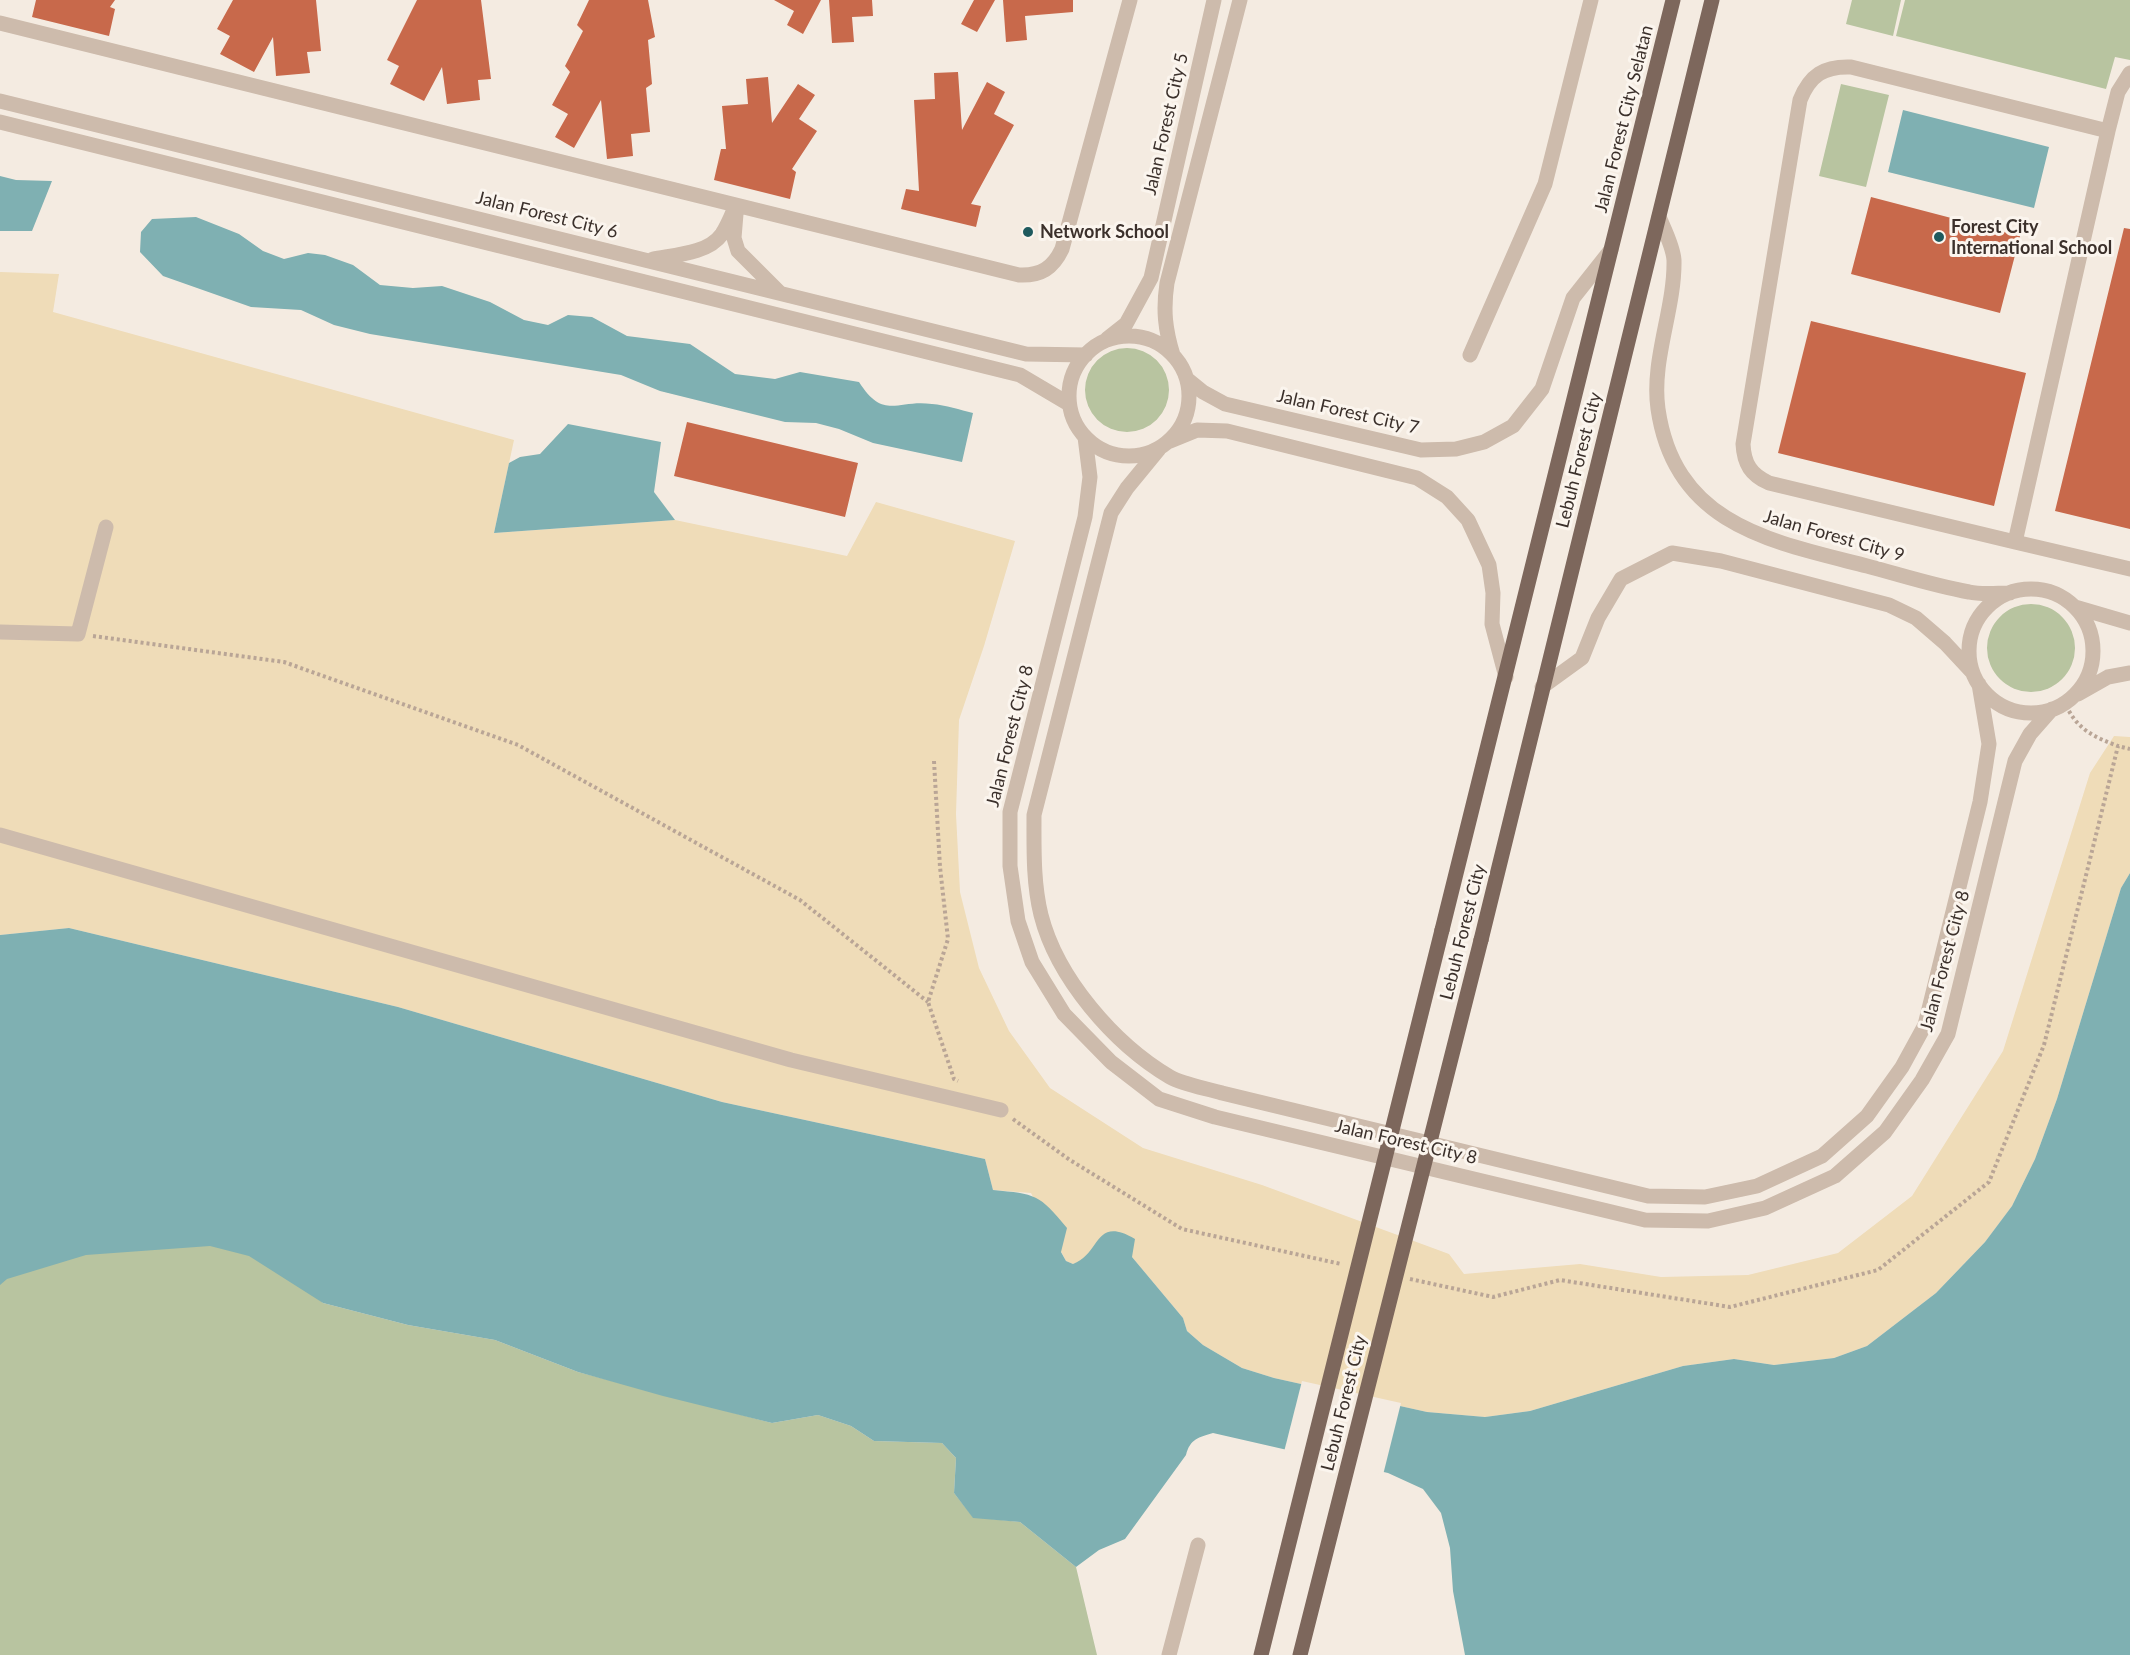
<!DOCTYPE html>
<html>
<head>
<meta charset="utf-8">
<style>
	body { margin:0 }
	canvas { display:block; background:#f4ebe1 }
</style>
</head>
<body>
<canvas width="2130" height="1655"></canvas>
<script>
const ctx = document.querySelector('canvas').getContext('2d');
ctx.lineJoin = 'round';
function paint(path, color) { ctx.fillStyle = color; ctx.fill(path, 'evenodd'); }
function trace(path, color, width, dash) { ctx.strokeStyle = color; ctx.lineWidth = width; ctx.lineCap = dash ? 'butt' : 'round'; ctx.setLineDash(dash || []); ctx.stroke(path); }
function drawText(font, color, halo, rows, align = 'center') {
  ctx.font = font + ' Lato,sans-serif'; ctx.lineWidth = 6; ctx.setLineDash([]); ctx.textBaseline = 'middle'; ctx.strokeStyle = halo; ctx.fillStyle = color; for (const [text, x, y, turn = 0] of rows) {
    ctx.save(); ctx.translate(x, y); ctx.rotate((+turn || 0) * Math.PI / 180); ctx.textAlign = isNaN(turn) ? turn : align; if (halo) ctx.strokeText(text, 0, 0); ctx.fillText(text, 0, 0); ctx.restore();
  }
}
paint(new Path2D(`
	M1852 0H1901L1893 36 1846 24Z
	M1905 0H2130V60L2115 57 2106 89 1896 36Z
	M1841 84 1889 95 1866 187 1819 176Z
	M1085 390a42 42 0 1 1 84 0a42 42 0 1 1-84 0Z
	M1987 648a44 44 0 1 1 88 0a44 44 0 1 1-88 0Z
	M198 1183 323 1303 408 1325 495 1340 578 1372 772 1423 818 1415 851 1426 874 1441 942 1443 956 1458 954 1493 973 1517 1020 1522 1076 1567 1097 1655H0V1204Z`), '#b8c4a0');
paint(new Path2D(`
	M0 272 59 274 53 312 514 440 494 533 675 520 847 556 876 502 1015 541 984 646 959 720 956 814 960 892 979 968 1009 1031 1050 1088 1143 1148 1262 1185 1449 1254 1464 1274 1580 1264 1661 1277 1748 1275 1838 1253 1912 1196 2003 1051 2090 773 2114 736 2130 737V873L2121 888 2057 1099 2035 1159 2012 1206 1985 1242 1936 1293 1867 1346 1834 1358 1774 1365 1734 1359 1683 1366 1530 1411 1485 1417 1427 1412 1274 1378 1242 1368 1203 1345 1187 1331 1183 1318 1132 1257 1087 1255 1082 1261 1073 1264 1066 1261 1031 1193 993 1190 985 1159 722 1102 398 1007 69 928 0 935Z`), '#efdcb8');
paint(new Path2D(`
	M1903 110 2049 147 2034 208 1888 172Z
	M0 176 16 180 52 181 32 231H0Z
	M196 217 239 234 263 251 284 259 308 253 325 255 353 265 380 285 413 288 442 286 490 302 524 320 548 325 568 315 592 317 627 336 690 344 735 374 775 379 800 372 859 382C884 421 897 399 932 404 946 405 960 410 973 413L962 462 873 443 839 429 816 423 785 422 660 391 621 375 370 334 334 325 301 310 251 307 163 276 140 252 141 232 152 219Z
	M568 424 661 442 654 492 675 520 494 533 509 463 520 457 540 454Z
	M2130 873V1655H1465L1453 1591 1450 1548 1441 1513 1423 1489 1388 1473 1213 1433C1199 1437 1190 1439 1186 1455L1125 1539 1099 1550 1076 1567 1020 1522 973 1518 954 1493 956 1458 942 1443 874 1441 851 1426 818 1415 772 1423 663 1396 578 1372 495 1340 408 1325 323 1303 249 1256 210 1246 86 1255 7 1279 0 1285V935L69 928 398 1007 722 1102 985 1159 993 1190C1036 1194 1039 1194 1067 1228L1061 1252 1066 1261 1073 1264C1101 1254 1094 1215 1135 1239L1132 1257 1183 1318 1187 1331 1203 1345 1242 1368 1274 1378 1427 1412 1485 1417 1530 1411 1683 1366 1734 1359 1774 1365 1834 1358 1867 1346 1936 1293 1985 1242 2012 1206 2035 1159 2057 1099 2121 888Z`), '#7fb0b2');
paint(new Path2D(`
	M1302 1381 1401 1403 1383 1475 1284 1452Z`), '#f4ebe1');
paint(new Path2D(`
	M36 0H115L110 7 115 9 109 36 32 17Z
	M233 0H316L321 51 307 52 310 73 276 76 273 37 254 72 220 54 230 36 217 29Z
	M417 0H481L491 79 478 80 480 100 447 104 442 67 424 101 390 84 399 66 387 60Z
	M589 0H648L655 37 648 40 652 84 646 88 650 132 631 134 633 156 607 159 601 100 574 148 555 137 568 114 552 105 570 72 565 66 583 31 577 25Z
	M774 0H821L803 34 787 25 794 11Z
	M829 0H872L873 16 852 17 854 42 832 43Z
	M974 0H995L977 32 961 24Z
	M1003 0H1073V12L1025 16 1027 40 1006 42Z
	M958 72 962 130 987 82 1005 92 994 114 1014 125 971 204 981 206 976 227 901 209 906 189 919 191 914 100 935 99 934 73Z
	M768 77 772 123 798 84 815 95 799 119 817 131 792 169 796 172 790 199 714 180 721 149H726L722 106 748 104 746 79Z
	M1871 197 2020 236 2000 313 1851 274Z
	M2124 228 2130 229V529L2055 511Z
	M1811 321 2026 373 1994 506 1778 453Z
	M687 422 858 463 845 517 674 476Z`), '#c8694b');
trace(new Path2D(`
	M93 636 284 662 518 745 800 900 928 1002
	M2069 711C2080 731 2097 738 2118 746
	M934 761 940 867 948 939 928 1002 954 1079 958 1081
	M1013 1119 1070 1160 1182 1229 1341 1264
	M1410 1279 1493 1297 1560 1280 1730 1307 1878 1270 1989 1182 2044 1045 2118 746 2130 749`), '#b9a596', 4, [3, 3]);
trace(new Path2D(`
	M0 23 1019 275C1041 276 1053 268 1062 249L1130 0
	M2130 73 2118 92 2108 131 2015 542 2130 569
	M0 101 1026 354 1086 355
	M0 122 1020 375 1069 404
	M736 214 734 238 738 251 779 292
	M1659 217C1664 229 1673 246 1674 260 1675 309 1651 360 1658 409 1675 526 1773 542 1867 566 1901 575 1935 586 1969 592 1982 595 1997 593 2010 593
	M653 259C674 255 708 254 722 234 728 225 732 214 736 205
	M1069 396a60 60 0 1 1 120 0a60 60 0 1 1-120 0Z
	M1107 339 1126 324 1151 278 1214 0
	M1173 355C1165 329 1163 310 1167 283L1240 0
	M1470 355 1545 184 1591 0
	M1187 379 1203 392 1225 404 1421 450 1456 449 1484 442 1513 426 1542 389 1573 298 1611 250
	M1085 437 1090 477 1085 517 1010 812V866L1018 921 1032 962 1064 1014 1111 1062 1159 1099 1215 1117 1645 1220 1708 1221 1765 1208 1835 1176 1885 1132 1922 1080 1948 1034 2015 761 2030 734 2052 709
	M1170 441 1197 430 1227 431 1417 478 1447 497 1468 520 1489 565 1493 593 1492 624 1506 677
	M1159 449 1127 488 1111 513 1034 815C1034 848 1033 883 1041 915 1057 978 1114 1044 1170 1077 1184 1085 1206 1088 1222 1093L1648 1196 1705 1197 1757 1186 1822 1156 1867 1116 1902 1067 1925 1025 1980 802 1989 744 1979 684
	M2015 542 1769 483C1751 475 1744 464 1743 444L1800 100C1810 75 1824 66 1851 67L2108 131
	M1969 651a62 62 0 1 1 124 0a62 62 0 1 1-124 0Z
	M2075 607 2130 623
	M0 632 78 634 106 527
	M1542 687 1582 658 1598 618 1621 579 1672 553 1721 561 1889 605 1916 618 1945 643 1972 672
	M2078 694 2108 677 2130 673
	M0 835 791 1060 1001 1110
	M1169 1655 1198 1545`), '#cdbbac', 15);
trace(new Path2D(`
	M1442 930 1673 0
	M1481 940 1712 0`), '#7d675c', 15);
trace(new Path2D(`
	M1261 1655 1442 930
	M1300 1655 1481 940`), '#7d675c', 15);
for (const [x, y, r, color] of [
	[1028,232,6,"#1f5a5e"],
	[1939,237,6,"#1f5a5e"]
]) { const dot = new Path2D(); dot.arc(x, y, r, 0, 2 * Math.PI); ctx.fillStyle = color; ctx.fill(dot); trace(dot, '#fbf5ee', 2); }
drawText('18px', '#3b302b', '#fbf5ee', [
	["Jalan Forest City Selatan",1624,119,-76],
	["Jalan Forest City 5",1166,124,-77],
	["Jalan Forest City 6",547,215,14],
	["Jalan Forest City 7",1348,412,13],
	["Lebuh Forest City",1579,460,-76],
	["Jalan Forest City 9",1834,536,16],
	["Jalan Forest City 8",1010,736,-76],
	["Lebuh Forest City",1463,932,-76],
	["Jalan Forest City 8",1945,961,-75],
	["Jalan Forest City 8",1406,1142,13],
	["Lebuh Forest City",1344,1403,-76]
]);
drawText('bold 18px', '#3b302b', '#fbf5ee', [
	["Forest City",1951,227],
	["International School",1951,248],
	["Network School",1040,232]
], 'left');
</script>
</body>
</html>
